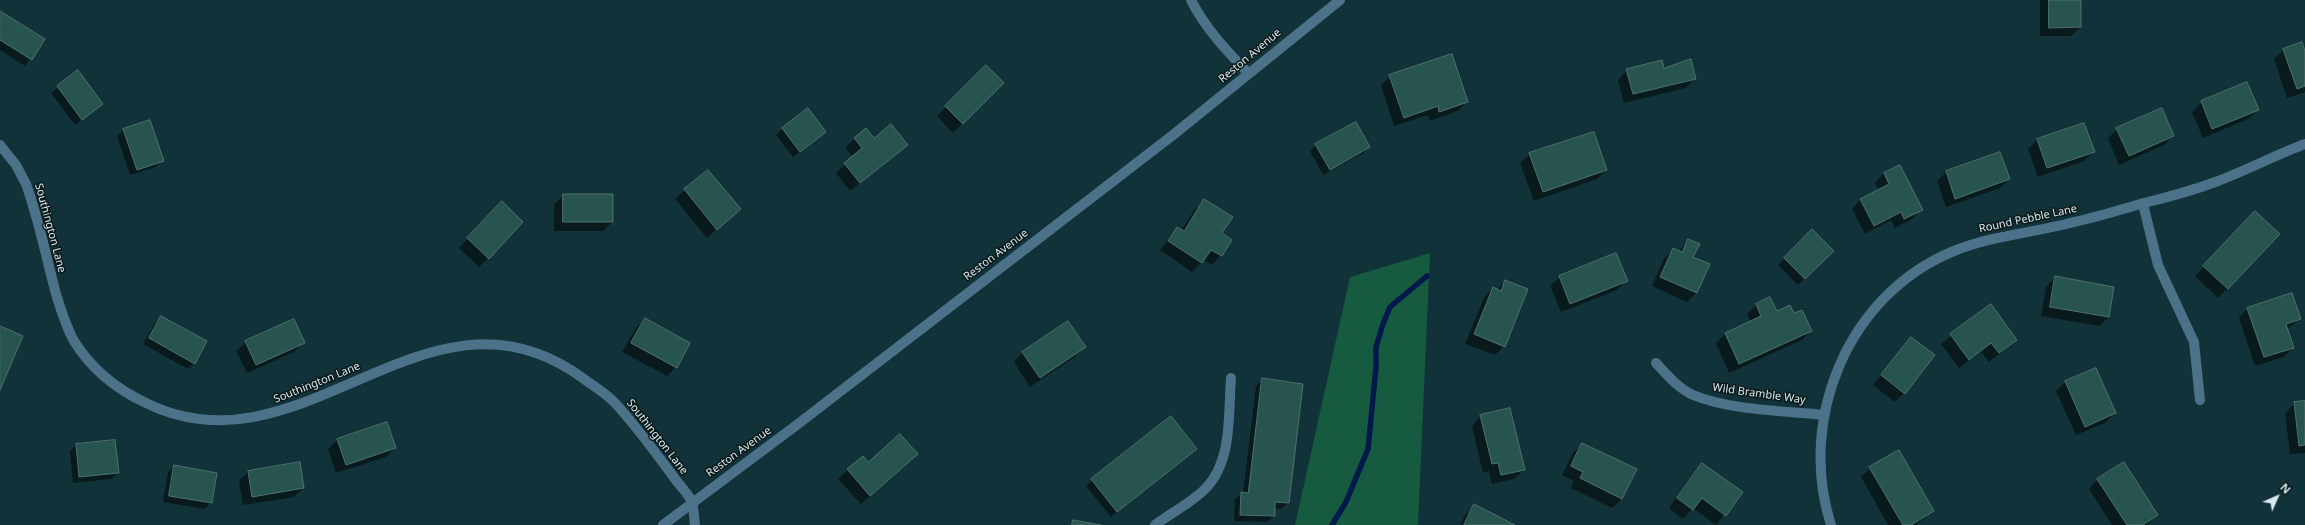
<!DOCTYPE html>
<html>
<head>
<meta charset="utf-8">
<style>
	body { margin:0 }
	#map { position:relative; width:2305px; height:525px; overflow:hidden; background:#113238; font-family:"Noto Sans",sans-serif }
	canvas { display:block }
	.north { position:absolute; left:2257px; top:477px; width:40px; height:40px; -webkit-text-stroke:3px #0a181a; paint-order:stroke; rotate:45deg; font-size:11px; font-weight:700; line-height:16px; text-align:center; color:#d8eaee }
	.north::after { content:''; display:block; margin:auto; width:14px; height:18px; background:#d8eaee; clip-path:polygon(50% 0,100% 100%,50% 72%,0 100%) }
</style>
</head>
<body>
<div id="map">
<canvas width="2305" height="525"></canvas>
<div class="north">N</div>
</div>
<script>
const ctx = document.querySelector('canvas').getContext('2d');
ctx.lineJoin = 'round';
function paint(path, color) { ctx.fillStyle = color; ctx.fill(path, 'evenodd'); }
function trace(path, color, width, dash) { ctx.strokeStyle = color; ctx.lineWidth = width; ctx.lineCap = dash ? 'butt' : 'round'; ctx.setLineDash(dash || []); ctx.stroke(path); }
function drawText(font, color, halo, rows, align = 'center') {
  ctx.font = font + ' "Noto Sans",sans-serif'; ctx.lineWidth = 3; ctx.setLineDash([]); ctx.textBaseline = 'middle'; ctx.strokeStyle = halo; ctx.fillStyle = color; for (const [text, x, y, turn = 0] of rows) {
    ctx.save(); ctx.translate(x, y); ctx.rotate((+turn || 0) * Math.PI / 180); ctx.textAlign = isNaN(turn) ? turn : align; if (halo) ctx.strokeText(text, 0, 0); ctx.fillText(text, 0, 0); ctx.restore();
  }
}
paint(new Path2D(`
	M1430 253 1418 525H1295L1350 277Z`), '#165a3f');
paint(new Path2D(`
	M2040 0H2080V27L2071 36H2040Z
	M0 12 44 40 25 66 0 50Z
	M2301 43 2305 54V92L2287 98 2274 59 2283 50Z
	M986 67 1002 83 953 133 937 116Z
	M1663 69 1695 78 1686 88 1624 103 1618 80 1627 70Z
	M78 72 102 104 75 125 51 93Z
	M1390 76 1467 102 1457 111 1430 121 1428 115 1394 126 1381 85Z
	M2202 102 2258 110 2248 119 2203 138 2192 112Z
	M2084 124 2094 152 2084 161 2038 177 2028 149 2037 140Z
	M783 128 825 132 793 157 776 135Z
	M2117 129 2173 136 2164 145 2119 165 2108 138Z
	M123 130 162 160 156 167 130 175 117 136Z
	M854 139 906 145 850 191 836 173 853 157 845 148Z
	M1316 145 1369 147 1363 153 1323 175 1310 151Z
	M2000 153 2009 179 2000 188 1946 207 1937 181 1946 172Z
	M1530 154 1606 170 1597 179 1534 201 1520 163Z
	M708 171 740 209 707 238 675 199Z
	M1884 173 1922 209 1912 219 1895 228 1891 220 1865 234 1852 209 1861 199 1879 190 1875 183Z
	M564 195 612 222 603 231H554V204Z
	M1205 200 1221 234 1231 240 1221 255 1212 265 1204 260 1192 272 1160 250 1177 228 1181 231 1195 209Z
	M493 212 488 258 479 267 459 248Z
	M2246 221 2278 234 2218 298 2195 276Z
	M1812 230 1833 251 1798 285 1778 265Z
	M1689 240 1692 258 1708 265 1696 293 1687 302 1652 286 1664 259 1673 250 1678 252Z
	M1560 277 1627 280 1617 290 1561 312 1550 286Z
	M2055 277 2109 317 2099 326 2041 316 2046 287Z
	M1505 281 1504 346 1495 355 1465 344 1484 298 1493 288 1497 290Z
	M1756 305 1776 312 1794 315 1811 331 1802 340 1729 373 1716 343 1725 334 1751 322 1747 314Z
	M1990 305 2016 340 1989 362 1981 352 1959 368 1941 344Z
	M2248 308 2300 319 2287 329 2293 347 2284 357 2255 366 2239 318Z
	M161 317 194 363 188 369 143 344 155 323Z
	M645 319 676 367 667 376 622 352 636 328Z
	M1911 338 1904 393 1895 402 1873 385Z
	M246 342 303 343 294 352 247 373 236 351Z
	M1084 347 1075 357 1030 387 1014 362 1023 352Z
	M1262 380 1288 503 1281 509 1274 508V516L1267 522 1234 521 1235 499 1243 493 1256 386Z
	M2066 382 2115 413 2105 423 2076 435 2056 391Z
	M2305 402V453L2290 454 2285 413 2295 403Z
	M1481 416 1524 470 1514 479 1492 484 1489 471 1483 473 1472 426Z
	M337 440 395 448 386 457 336 473 328 449Z
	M1583 444 1622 499 1612 508 1571 488 1574 481 1562 475 1573 453Z
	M76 445 118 473 111 479 73 483 70 451Z
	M917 454 861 504 838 479 862 457 868 463Z
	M1189 455 1111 517 1086 486 1092 480Z
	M299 463 303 488 294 497 243 505 239 481 248 472Z
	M1702 464 1741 493 1716 525 1693 508 1683 519 1669 508 1693 474Z
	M174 466 211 503 204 509 163 502 168 472Z
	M1870 468 1933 511 1916 525H1888L1861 477Z
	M2098 479 2157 515 2147 525H2112L2089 489Z
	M1474 506 1513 525H1460L1465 515Z`), '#0007');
trace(new Path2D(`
	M1332 525 1346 502 1368 449 1376 367V347L1383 324 1390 307 1427 276`), '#00194b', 5.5);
const building = new Path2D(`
	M2049 0H2081V27L2049 28Z
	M0 11 45 39 32 60 0 40Z
	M2302 42 2305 51V86L2297 89 2283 49Z
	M1452 54 1468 102 1439 112 1438 106 1404 118 1389 75Z
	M1691 59 1696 79 1633 94 1626 69 1662 60 1664 68Z
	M986 65 1004 83 963 124 945 106Z
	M78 70 103 104 82 120 57 86Z
	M2247 82 2259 110 2212 129 2201 101Z
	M808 108 826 132 800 152 782 128Z
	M2162 108 2174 136 2129 156 2116 128Z
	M150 120 164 161 137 170 123 129Z
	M1356 122 1370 147 1330 170 1315 144Z
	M2084 123 2095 152 2047 168 2037 139Z
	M891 124 908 145 860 183 844 163 862 148 854 138 866 128 874 138Z
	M1594 132 1607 170 1543 192 1529 153Z
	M2000 152 2010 179 1955 199 1946 171Z
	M1900 165 1923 210 1904 219 1901 212 1874 226 1860 199 1889 184 1884 173Z
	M708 170 741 209 717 230 684 189Z
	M563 194H613V222H563Z
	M1204 199 1233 217 1222 233 1232 240 1222 256 1211 250 1202 263 1168 241 1177 227 1184 231Z
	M502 201 523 222 489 259 467 238Z
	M2255 211 2280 234 2228 289 2203 266Z
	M1812 229 1834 251 1805 279 1784 258Z
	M1688 239 1700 244 1693 257 1710 264 1697 293 1660 277 1673 248 1682 252Z
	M1616 253 1628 281 1570 304 1559 276Z
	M2055 276 2114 287 2109 317 2050 307Z
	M1505 280 1528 289 1505 347 1474 334 1493 287 1501 291Z
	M2292 293 2301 319 2286 324 2294 348 2264 357 2247 308Z
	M1770 297 1777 311 1790 305 1794 313 1802 310 1812 331 1739 364 1725 333 1761 316 1756 304Z
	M1991 304 2017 340 1999 353 1991 343 1969 360 1950 334Z
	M161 316 207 341 195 364 149 338Z
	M645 318 690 343 677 368 631 343Z
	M294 319 305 343 256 365 245 341Z
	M1068 321 1086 347 1040 378 1022 352Z
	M0 326 23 336 0 390Z
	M1911 337 1935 355 1905 394 1881 375Z
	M2096 368 2116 413 2085 427 2065 381Z
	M1262 378 1303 384 1289 503 1275 502V516L1240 515 1241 492 1248 493Z
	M2305 401V445L2299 446 2294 402Z
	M1510 408 1525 470 1501 475 1498 463 1492 464 1480 415Z
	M1171 416 1197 449 1117 512 1091 479Z
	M387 422 396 448 346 465 337 439Z
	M900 434 918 454 870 496 847 469 863 456 868 462Z
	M115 440 119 473 79 477 76 444Z
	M1582 443 1637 469 1622 499 1580 478 1583 472 1571 466Z
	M1899 450 1934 511 1911 525H1903L1869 467Z
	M300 462 304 488 252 497 248 471Z
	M2124 462 2158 515 2143 525H2127L2097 479Z
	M1702 463 1743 492 1726 516 1702 498 1693 510 1677 498Z
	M174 465 217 473 212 503 169 496Z
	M1474 504 1515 525H1464Z
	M1073 520 1101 525H1072Z`);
paint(building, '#28544f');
trace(building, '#4f716d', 1);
trace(new Path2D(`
	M1191 0C1205 28 1226 50 1248 73
	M0 145 16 165 26 184C39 220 46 257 56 294 61 310 66 327 74 341 92 370 116 389 146 403 304 481 428 263 584 379 595 387 607 394 616 404 637 427 655 452 673 476 678 484 688 493 692 502 694 509 694 518 695 525
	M2143 204 2158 265 2194 342 2200 400
	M1656 363C1667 375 1678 388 1693 395 1729 410 1785 411 1823 415
	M663 525 798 424 1173 135 1340 0
	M1155 525C1171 513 1191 503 1205 489 1233 461 1228 414 1231 378
	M1831 525C1797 419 1848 294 1954 251 1991 236 2031 233 2070 223 2095 218 2119 210 2144 203 2169 197 2194 190 2218 181 2247 170 2276 155 2305 144`), '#4b7288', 10);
drawText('11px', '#d8eaee', '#0a181a', [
	["Reston Avenue",1250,56,-40],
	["Round Pebble Lane",2028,219,-12],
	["Southington Lane",50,228,75],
	["Reston Avenue",996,255,-37],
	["Southington Lane",317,383,-22],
	["Wild Bramble Way",1759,394,8],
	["Southington Lane",657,437,52],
	["Reston Avenue",739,452,-36]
]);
</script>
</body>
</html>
